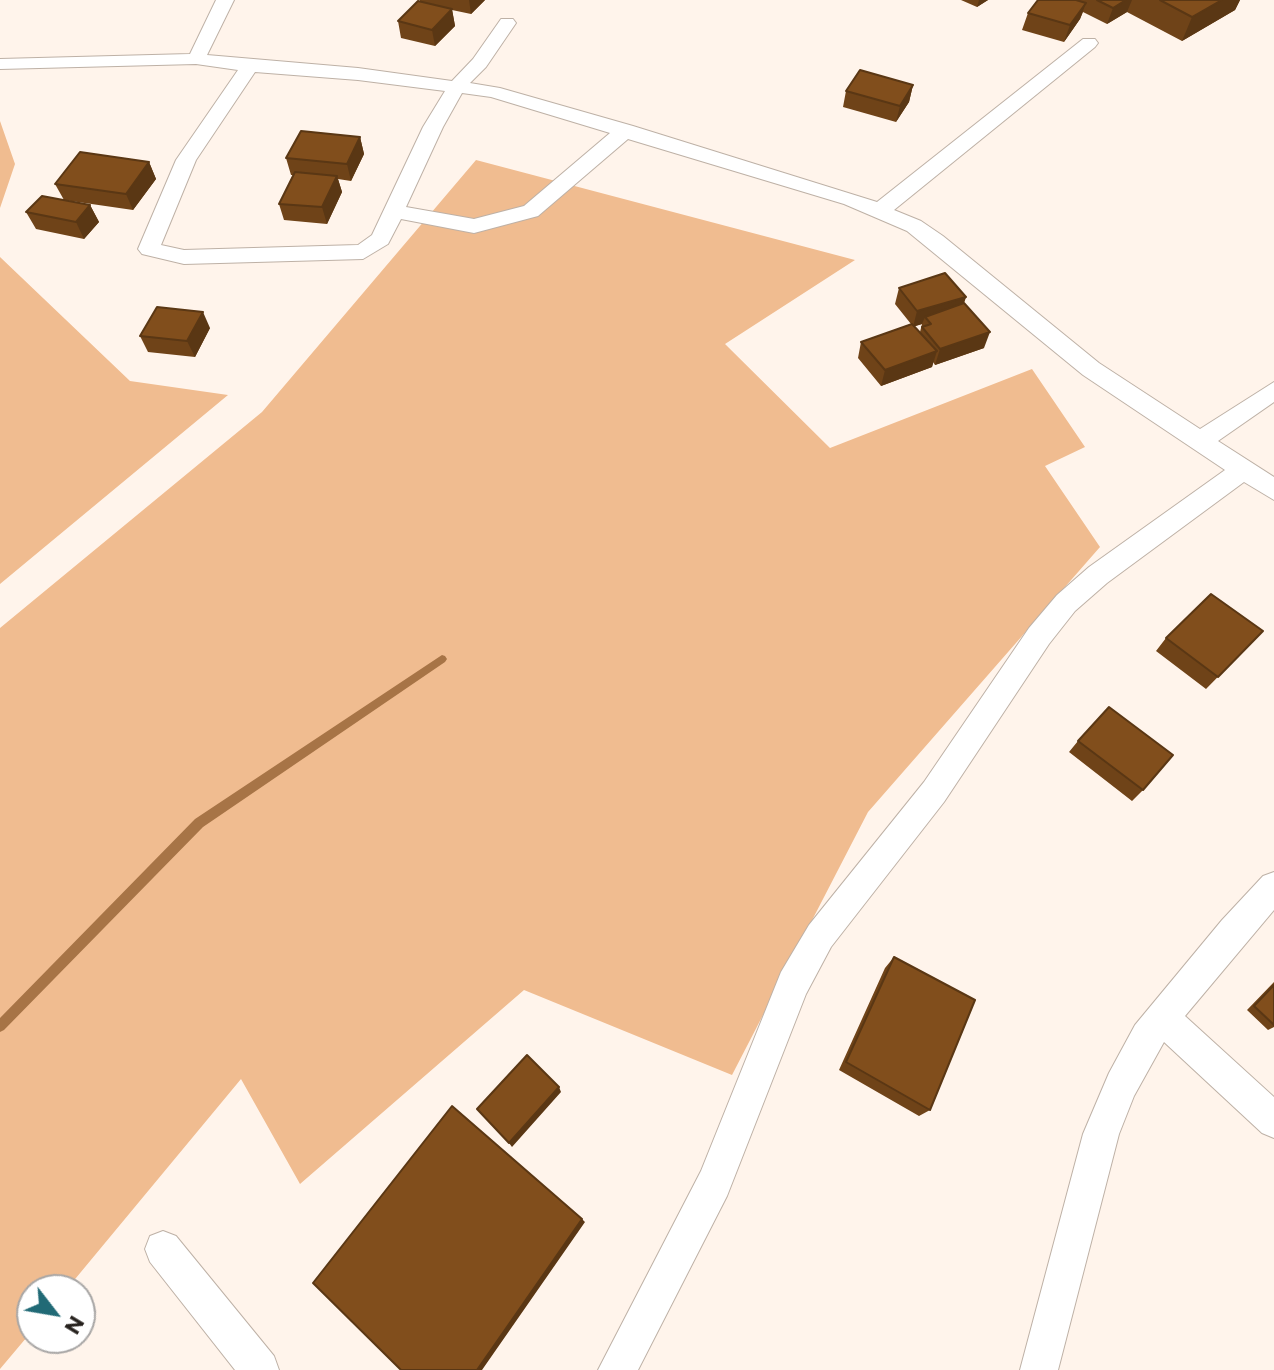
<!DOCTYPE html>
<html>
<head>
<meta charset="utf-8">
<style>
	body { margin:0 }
	#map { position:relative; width:1274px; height:1370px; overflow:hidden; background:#fff4eb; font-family:Commissioner,sans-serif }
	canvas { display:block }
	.north { position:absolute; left:16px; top:1274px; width:80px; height:80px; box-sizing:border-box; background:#fff; border:2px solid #a8a6a5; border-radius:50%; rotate:121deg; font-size:22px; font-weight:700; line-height:32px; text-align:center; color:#26211d }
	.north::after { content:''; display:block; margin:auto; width:28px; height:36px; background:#216a76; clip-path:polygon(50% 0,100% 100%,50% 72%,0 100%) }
</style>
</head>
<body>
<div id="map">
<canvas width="1274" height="1370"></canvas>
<div class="north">N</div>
</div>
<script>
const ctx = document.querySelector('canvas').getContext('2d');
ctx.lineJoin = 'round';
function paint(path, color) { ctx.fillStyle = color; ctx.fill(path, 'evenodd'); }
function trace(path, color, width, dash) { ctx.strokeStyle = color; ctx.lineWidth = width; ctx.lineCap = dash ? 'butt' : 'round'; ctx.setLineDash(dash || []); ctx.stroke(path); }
paint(new Path2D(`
	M0 121 15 164 0 208Z
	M476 160 855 260 725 344 830 448 1032 369 1085 447 1045 466 1100 547 868 812 732 1075 524 990 300 1184 241 1079 66 1290H32V1331L0 1369V628L262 412Z
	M0 257 130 381 228 395 0 584Z`), '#f0bc90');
paint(new Path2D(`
	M442 655 445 656 447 659 445 662 203 827 4 1030 0 1032V1018L195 819Z`), '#a77446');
const street = new Path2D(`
	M216 0H234L207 55 358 68 452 81 473 59 501 19H513L516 23 486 67 470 83 500 88 633 126 877 202 1083 39H1095L1098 43 1095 47 894 210 921 221 943 236 1099 363 1200 429 1274 382V402L1218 441 1274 477V500L1244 482 1107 583 1075 611 1049 644 944 802 831 947 806 994 727 1196 638 1370H598L701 1171 781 972 809 925 924 782 1029 628 1057 595 1089 567 1225 470 1083 375 907 231 844 204 628 139 538 216 474 233 401 219 388 244 363 259 184 264 142 254 138 249 176 160 238 70 196 64 0 69V59L190 54ZM255 72 358 80 445 91 423 127 372 235 358 245 184 250 161 245 196 160ZM462 93 491 97 610 133 524 206 474 219 406 207 443 127Z
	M1274 872V910L1185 1016 1274 1097V1138L1262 1133 1164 1042 1134 1096 1119 1134 1058 1370H1020L1083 1134 1109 1073 1135 1025 1222 920 1263 876Z
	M163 1231 176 1236 274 1356 279 1370H235L150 1262 145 1249 150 1236Z`);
trace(street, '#beb1a6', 2);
paint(street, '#fff');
paint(new Path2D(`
	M420 0H485L471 14 452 10 455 26 435 46 401 38 398 21 420 1Z
	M961 0H988L977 7Z
	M1080 0H1240L1235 10 1182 41 1127 12 1107 24 1083 12 1080 19 1064 42 1022 30 1028 13Z
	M913 85 909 102 896 122 843 107 846 91Z
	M360 137 364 154 351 181 338 179 342 192 327 224 284 220 279 204 293 175H291L286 158Z
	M149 162 156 179 133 210 64 200 55 184Z
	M90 205 99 222 84 239 36 229 26 212Z
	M899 288 966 297 964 303 984 348 935 365 933 362 932 367 881 386 858 358 861 342 911 324 895 304ZM922 324 920 332 914 326Z
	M210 328 195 357 148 352 140 336Z
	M1263 631 1206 689 1156 651 1166 638Z
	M1078 741 1143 790 1132 801 1069 752Z
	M894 957 930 1110 919 1116 839 1070 885 968Z
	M1274 982V1027L1268 1030 1247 1010Z`), '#6f4318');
paint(new Path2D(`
	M469 0H485L471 14Z
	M979 0H988L977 7Z
	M1126 0H1132L1127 12 1107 24 1113 8Z
	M1222 0H1240L1235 10 1182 41 1192 17Z
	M1086 3 1080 19 1064 42 1070 25Z
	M452 9 455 26 435 46 432 30Z
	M913 85 909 102 896 122 900 106Z
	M360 137 364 154 351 181 347 164Z
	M149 162 156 179 133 210 126 194Z
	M337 176 342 192 327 224 322 207Z
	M90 205 99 222 84 239 76 222Z
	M966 297 960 313 925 317 922 324 913 327 917 311Z
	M203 312 210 328 195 357 187 341Z
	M990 332 984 348 935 365 940 349Z
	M937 351 932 367 881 386 885 370Z
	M559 1087 561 1092 512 1147 509 1143Z
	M582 1219 585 1222 482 1370H477Z`), '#5a3714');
const building = new Path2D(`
	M1038 0H1076L1086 3 1070 25 1028 13Z
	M1097 0H1126L1113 8Z
	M1160 0H1222L1192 17Z
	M418 1 452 9 432 30 398 21Z
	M860 70 913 85 900 106 846 91Z
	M301 131 360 137 347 164 286 158Z
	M80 152 149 162 126 194 55 184Z
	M295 172 337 176 322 207 279 204Z
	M42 196 90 205 76 222 26 212Z
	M945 273 966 297 917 311 899 288Z
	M964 303 990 332 940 349 922 327 931 324 925 317Z
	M157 307 203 312 187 341 140 336Z
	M912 324 937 351 885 370 861 342Z
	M1211 594 1263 631 1218 677 1166 638Z
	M1109 707 1173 755 1143 790 1078 741Z
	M894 957 975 1000 930 1110 846 1062Z
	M1274 985V1025L1254 1006Z
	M527 1055 559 1087 509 1143 477 1109Z
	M452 1106 582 1219 477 1370H401L313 1283Z`);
paint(building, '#814e1c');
trace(building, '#5a3714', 2);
</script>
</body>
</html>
